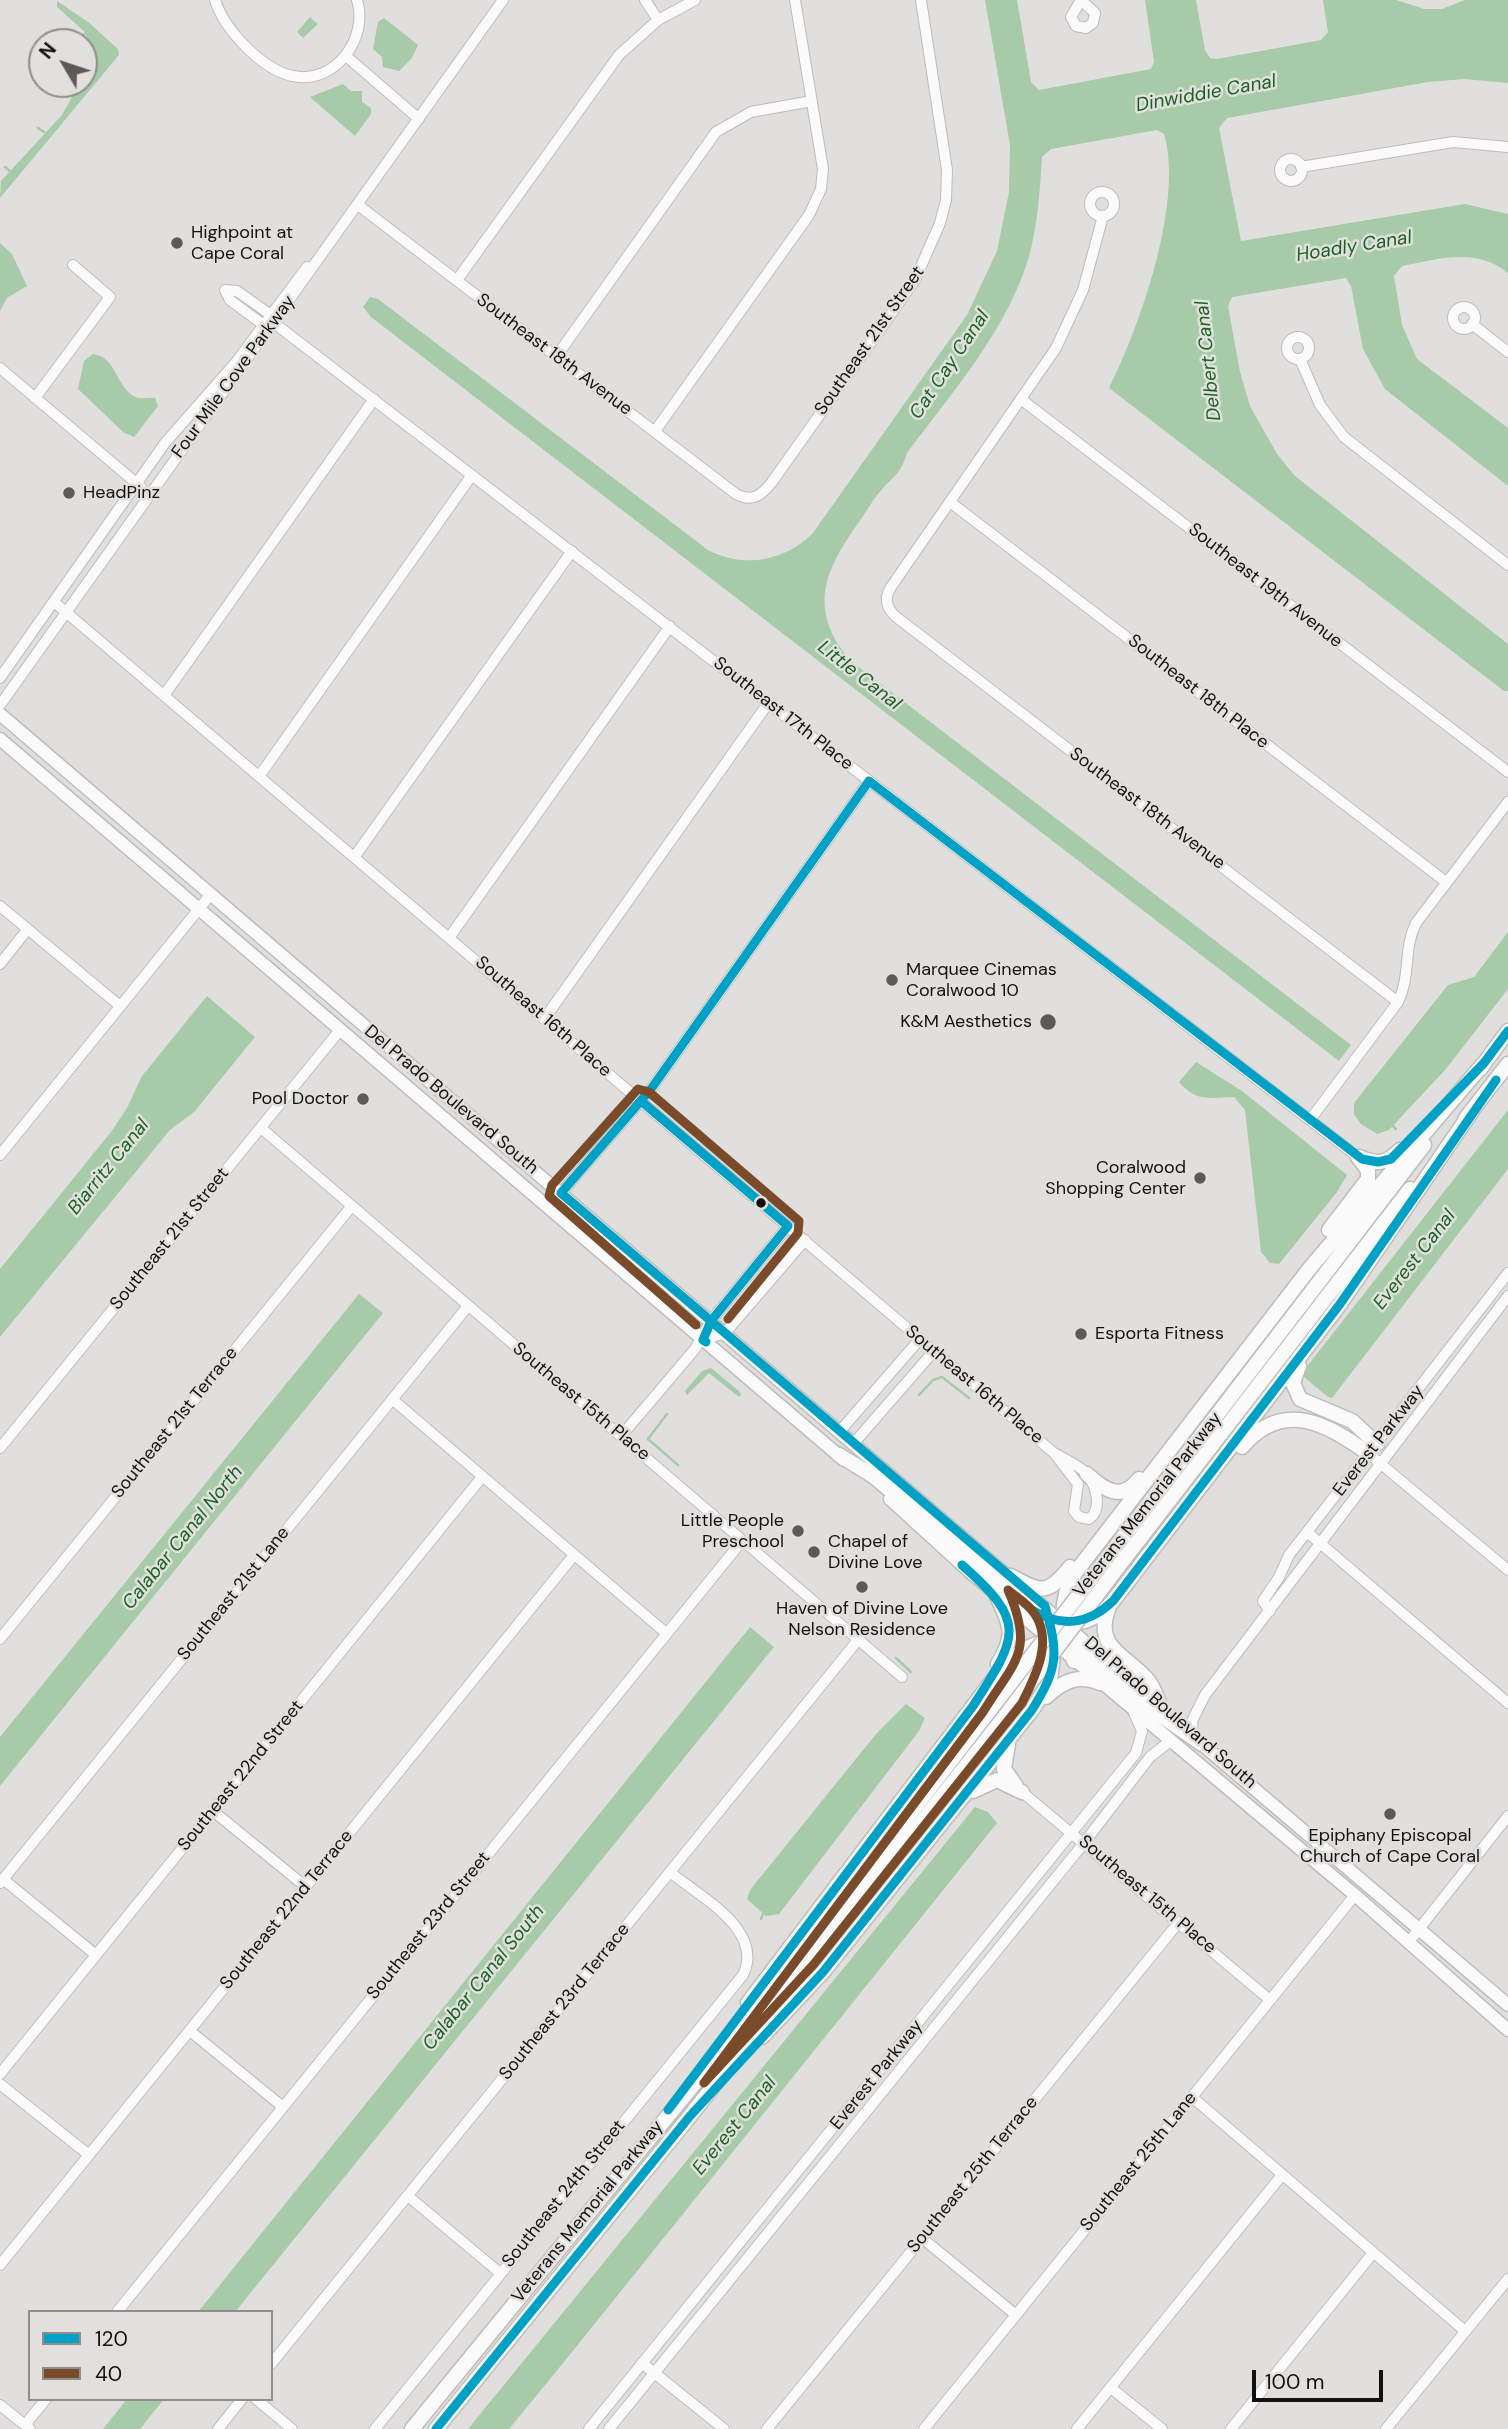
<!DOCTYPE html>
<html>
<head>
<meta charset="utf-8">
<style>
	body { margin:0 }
	#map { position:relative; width:1508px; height:2429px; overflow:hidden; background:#e0dfdd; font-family:"DM Sans",sans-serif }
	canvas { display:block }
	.legend { position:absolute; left:28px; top:2310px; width:245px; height:91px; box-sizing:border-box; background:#e1e0dc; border:2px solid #8f8e8b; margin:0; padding:9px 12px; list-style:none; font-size:21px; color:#131211 }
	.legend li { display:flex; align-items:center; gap:14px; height:35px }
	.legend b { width:35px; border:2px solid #8f8e8b }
	.north { position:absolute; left:28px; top:28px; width:70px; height:70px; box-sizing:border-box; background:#e1e0dc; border:2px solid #8f8e8b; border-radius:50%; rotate:309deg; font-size:19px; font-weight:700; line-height:28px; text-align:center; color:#131211 }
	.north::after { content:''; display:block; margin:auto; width:24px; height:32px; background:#5b5a58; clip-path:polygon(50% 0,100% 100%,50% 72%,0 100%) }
	.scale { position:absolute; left:1252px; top:2370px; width:131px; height:32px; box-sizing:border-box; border:4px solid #131211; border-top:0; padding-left:9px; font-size:21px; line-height:24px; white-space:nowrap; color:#131211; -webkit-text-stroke:5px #e1e0dc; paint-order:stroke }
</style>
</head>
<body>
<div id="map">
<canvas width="1508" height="2429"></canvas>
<ul class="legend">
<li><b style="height:9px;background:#01a1c5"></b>120</li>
<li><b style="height:9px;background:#7a4b2a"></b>40</li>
</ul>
<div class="north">N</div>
<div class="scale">100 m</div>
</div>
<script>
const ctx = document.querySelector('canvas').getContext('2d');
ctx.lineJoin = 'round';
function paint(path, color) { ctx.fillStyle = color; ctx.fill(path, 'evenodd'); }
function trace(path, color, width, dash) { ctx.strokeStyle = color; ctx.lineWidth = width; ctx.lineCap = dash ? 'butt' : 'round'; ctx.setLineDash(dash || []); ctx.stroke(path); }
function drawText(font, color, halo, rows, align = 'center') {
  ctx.font = font + ' "DM Sans",sans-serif'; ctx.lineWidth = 5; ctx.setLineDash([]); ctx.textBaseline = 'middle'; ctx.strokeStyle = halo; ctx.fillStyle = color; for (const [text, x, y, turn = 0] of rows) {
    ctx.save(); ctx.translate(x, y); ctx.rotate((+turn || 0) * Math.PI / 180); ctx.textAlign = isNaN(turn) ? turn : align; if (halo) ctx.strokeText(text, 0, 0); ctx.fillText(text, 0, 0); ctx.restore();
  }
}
paint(new Path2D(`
	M985 0H1017L1031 82 1039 90 1151 69 1154 62 1145 0H1196L1205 50 1210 58 1217 59 1321 40 1328 32 1323 0H1396L1424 9H1442L1465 0H1508V83L1464 79 1428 82 1227 118 1219 128 1241 241 1465 204 1508 214V273C1475 247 1440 259 1402 266L1394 276 1402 325 1417 359 1508 428V486L1385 389 1363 349 1351 286 1346 278 1232 297 1228 306 1240 372 1250 406 1277 454 1295 476 1508 644V691H1504L1109 388C1140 327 1184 201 1164 134L1157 130 1051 149 1042 157C1040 189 1038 221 1030 253 1009 328 953 391 907 453 902 470 896 475 884 487 874 497 867 511 859 522 824 571 807 610 851 661L1351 1045 1339 1061 432 364 371 317 363 307 370 297 378 299 708 550C744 569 785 561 813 533L967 315 997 251 1009 192 1010 145Z
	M57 1 88 22 118 49 119 55 0 198 1 181 62 115 79 84H84L90 62 86 33 57 7Z
	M310 17 318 24 303 38 297 32Z
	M384 18 418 45 412 58 399 71 383 67 382 57 373 49 378 22Z
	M343 84 351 91H362V102L371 108V114L355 136 310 97Z
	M0 243 12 254 27 286 7 298 0 311Z
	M93 354C118 357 116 391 138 398 142 399 150 397 155 398L158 406 134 437 123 432 78 389 84 361Z
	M1508 932V989L1445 1070 1389 1130 1377 1134 1361 1124 1354 1114V1103L1448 985 1474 977Z
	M207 996 255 1037 194 1112 170 1130 0 1337V1269L111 1132 127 1108 142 1076Z
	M1196 1062 1242 1091 1347 1175 1337 1192 1279 1264 1270 1263 1261 1252 1245 1110 1234 1097C1209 1098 1196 1102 1179 1082Z
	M1508 1110V1169L1332 1398 1328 1397 1304 1377 1305 1369Z
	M359 1294 383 1313 0 1786V1737Z
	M711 1368 740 1392 741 1395 739 1397 709 1373 687 1395 685 1391 702 1371Z
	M750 1627 774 1647 235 2312H198Z
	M906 1704 925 1718 919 1731 779 1914 766 1916 747 1899 750 1890 876 1734Z
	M975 1807 988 1812 997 1823 568 2357 509 2429H468Z
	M127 2399H164L140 2429H103Z`), '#a7caa8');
trace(new Path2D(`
	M78 39 86 33
	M38 128 44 132
	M5 167 10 171
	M1393 1126 1396 1129
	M919 1395 933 1380 942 1377 969 1398
	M667 1414 648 1439 678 1465
	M896 1658 911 1672
	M761 1919 763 1914`), '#a7caa8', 2.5);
const minor = new Path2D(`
	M215 0C224 29 262 70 293 76 335 85 369 38 357 0
	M645 0 658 20
	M1081 0 1095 13 1093 23 1086 28 1076 26 1071 17Z
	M346 56 419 119
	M1280 170a11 11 0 1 1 22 0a11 11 0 1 1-22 0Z
	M1301 167 1453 142 1508 147
	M1090 204a12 12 0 1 1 24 0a12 12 0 1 1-24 0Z
	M358 205 736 494C752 503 762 495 772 482L915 280 940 223 946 200 947 170 921 0
	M1103 216 1083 290 1056 348 891 587C884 598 886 607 895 616L1398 1002
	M457 280 619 55 658 20 695 0
	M1453 318a11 11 0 1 1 22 0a11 11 0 1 1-22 0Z
	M274 323 1358 1157
	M1472 324 1508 352
	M269 329 230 300 225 290 237 291 275 318
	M1287 348a11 11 0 1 1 22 0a11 11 0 1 1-22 0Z
	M556 357 716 132 751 112 812 101
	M1300 359 1320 405 1344 437 1508 565
	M0 368 141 487
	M35 398 110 297 73 265
	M1022 400 1508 772
	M655 431 809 215 821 189 823 169 795 0
	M950 502 1446 882
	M54 602 1054 1453 1078 1484 1074 1511 1079 1517 1089 1519C1103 1509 1096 1486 1087 1474 1079 1465 1064 1459 1054 1453
	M0 678 165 443 237 361 307 267
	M165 694 374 399
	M0 705 503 0
	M260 775 472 475
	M355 856 572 551
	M0 906 120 1006
	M449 938 670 626
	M0 964 27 930
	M545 1018 769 702
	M1310 1120 1398 1002C1411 976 1403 949 1416 923L1508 802
	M261 1128 902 1677
	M0 1155 211 894
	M561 1193 651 1089 869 781
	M703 1340 725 1333 805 1240
	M392 1399 666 1633
	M840 1431 920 1339
	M622 1435 695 1349 711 1321 788 1226
	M854 1443 934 1351
	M0 1448 340 1030
	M1369 1454 1508 1570
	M1307 1532 1508 1703
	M1270 1611 1263 1601 1279 1577 1289 1555 1508 1273
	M0 1639 351 1207
	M1193 1736 1192 1721 1205 1695 1508 1296
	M1022 1792 1270 2000
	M213 1811 306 1887
	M3 1879 96 1955
	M0 1883 468 1306
	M1408 1943 1508 1816
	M190 2031 283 2107
	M0 2074 482 1477
	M0 2084 89 2155
	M1192 2097 1465 2331
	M408 2196 500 2273
	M922 2238 1016 2315
	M0 2265 574 1555
	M117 2312 742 1541
	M642 2363 724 2429
	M271 2364 858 1640
	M1111 2388 1162 2429
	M256 2399 292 2429
	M0 2405 30 2429
	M25 2425 46 2399
	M218 2429 242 2399
	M375 2429 743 1975C765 1930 700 1897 670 1872
	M589 2429 1136 1753 1142 1731 1134 1713
	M609 2429 1084 1843 1150 1757 1170 1741
	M767 2429 1179 1922
	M924 2429 1355 1895
	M1077 2429 1282 2175
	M1231 2429 1373 2253
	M1386 2429 1508 2279`);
const major = new Path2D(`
	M0 714 1184 1727
	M0 739 844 1460
	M890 1499 970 1572 1355 1895 1508 2030
	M1197 1740 1508 2005`);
const highway = new Path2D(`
	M1480 1069 1508 1031
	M1466 1118 1508 1064
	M1359 1157C1377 1165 1386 1164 1400 1150
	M1329 1230 1368 1179V1170L1358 1157
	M1299 1366 1293 1383 1300 1399 1352 1421 1377 1444
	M1242 1447C1283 1398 1328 1424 1369 1454
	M839 1455 873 1476 1038 1615C1066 1629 1092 1626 1113 1601L1340 1304 1472 1111
	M1087 1474C1104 1490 1122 1502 1139 1479
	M1114 1549 1424 1145
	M1125 1558 1410 1189
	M1011 1576C1041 1593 1048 1595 1070 1567
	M996 1594C1010 1625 1017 1633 998 1664
	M1109 1607C1093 1647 1124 1654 1146 1678 1153 1685 1156 1695 1159 1703
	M1074 1661C1062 1632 1058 1600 1075 1573L1310 1268 1484 1063
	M1046 1697C1063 1681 1078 1674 1100 1683
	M1008 1744 1004 1769 1016 1786
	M973 1791 997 1780 1022 1792
	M748 2003 1006 1663 1027 1648 1041 1642H1054L1076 1647 1160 1715 1202 1744
	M762 2037 823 1972 1032 1710 1050 1681 1054 1646
	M412 2429 829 1919 993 1706
	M436 2429 690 2116 1005 1716`);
trace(minor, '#bebdbc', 12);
trace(major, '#bebdbc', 15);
trace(highway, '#bebdbc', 17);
trace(minor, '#fafafa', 10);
trace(major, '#fafafa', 12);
trace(highway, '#fafafa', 14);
const highwayBridge = new Path2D(`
	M993 1706 1114 1549
	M1005 1716 1125 1558`);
trace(highwayBridge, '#bebdbc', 17, []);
trace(highwayBridge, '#fafafa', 14);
trace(new Path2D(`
	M641 1101 788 1226 711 1321 703 1340 706 1342
	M1032 1610C1062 1628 1088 1625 1113 1601L1340 1304 1496 1080
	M668 2110 973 1706C1018 1636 1028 1623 962 1565
	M436 2429 690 2116 823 1972 1032 1710C1058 1668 1059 1654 1045 1606L561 1193 651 1089 869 781 1362 1159 1378 1162 1391 1159 1484 1063 1508 1031`), '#01a1c5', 9);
trace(new Path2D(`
	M696 1325 549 1196 552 1185 638 1089 649 1092 799 1221 798 1233 728 1319
	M1008 1590C1016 1597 1028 1604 1034 1613 1054 1641 1035 1677 1022 1703L814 1964 704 2083 983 1712C1015 1660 1035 1652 1008 1590Z`), '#7a4b2a', 9);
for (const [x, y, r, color] of [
	[177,243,7,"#5b5a58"],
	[69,493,7,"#5b5a58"],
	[892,980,7,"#5b5a58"],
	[1048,1022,9,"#5b5a58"],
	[363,1099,7,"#5b5a58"],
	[1200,1178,7,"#5b5a58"],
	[761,1203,6,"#131211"],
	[1081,1334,7,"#5b5a58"],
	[798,1531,7,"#5b5a58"],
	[814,1552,7,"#5b5a58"],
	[862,1587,7,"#5b5a58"],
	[1390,1814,7,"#5b5a58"]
]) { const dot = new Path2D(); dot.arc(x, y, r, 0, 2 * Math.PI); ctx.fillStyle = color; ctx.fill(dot); trace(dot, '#e1e0dc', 2.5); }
drawText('18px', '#131211', '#e1e0dc', [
	["Highpoint at",191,233],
	["Cape Coral",191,254],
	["HeadPinz",83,493],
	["Marquee Cinemas",906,970],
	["Coralwood 10",906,991],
	["K&M Aesthetics",1032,1022,"right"],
	["Pool Doctor",349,1099,"right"],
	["Coralwood",1186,1168,"right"],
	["Shopping Center",1186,1189,"right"],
	["Esporta Fitness",1095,1334],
	["Little People",784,1521,"right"],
	["Preschool",784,1542,"right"],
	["Chapel of",828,1542],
	["Divine Love",828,1563],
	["Haven of Divine Love",862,1609,"center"],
	["Nelson Residence",862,1630,"center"],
	["Epiphany Episcopal",1390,1836,"center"],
	["Church of Cape Coral",1390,1857,"center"]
], 'left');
drawText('18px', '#131211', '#e1e0dc', [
	["Southeast 21st Street",870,341,-55],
	["Southeast 18th Avenue",554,355,37],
	["Four Mile Cove Parkway",234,377,-54],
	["Southeast 19th Avenue",1265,586,38],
	["Southeast 18th Place",1198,692,38],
	["Southeast 17th Place",783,714,38],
	["Southeast 18th Avenue",1147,809,37],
	["Southeast 16th Place",543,1017,41],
	["Del Prado Boulevard South",451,1100,40],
	["Southeast 21st Street",170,1239,-51],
	["Southeast 16th Place",974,1385,40],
	["Southeast 15th Place",581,1402,40],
	["Southeast 21st Terrace",175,1423,-51],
	["Everest Parkway",1379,1441,-52],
	["Veterans Memorial Parkway",1148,1505,-52],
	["Southeast 21st Lane",234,1594,-51],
	["Del Prado Boulevard South",1170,1713,41],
	["Southeast 22nd Street",241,1776,-51],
	["Southeast 15th Place",1147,1895,40],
	["Southeast 22nd Terrace",287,1910,-51],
	["Southeast 23rd Street",429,1926,-51],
	["Southeast 23rd Terrace",565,2002,-51],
	["Everest Parkway",877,2075,-51],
	["Southeast 25th Lane",1139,2162,-51],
	["Southeast 25th Terrace",973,2175,-51],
	["Southeast 24th Street",564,2194,-51],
	["Veterans Memorial Parkway",588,2212,-51]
]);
drawText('italic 19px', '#196124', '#e1e0dc', [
	["Dinwiddie Canal",1206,94,-10],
	["Hoadly Canal",1354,247,-9],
	["Delbert Canal",1209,361,-96],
	["Cat Cay Canal",950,365,-56],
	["Little Canal",859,676,38],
	["Biarritz Canal",109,1167,-51],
	["Everest Canal",1415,1260,-52],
	["Calabar Canal North",183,1538,-51],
	["Calabar Canal South",484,1978,-51],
	["Everest Canal",735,2126,-51]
]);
</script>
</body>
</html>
